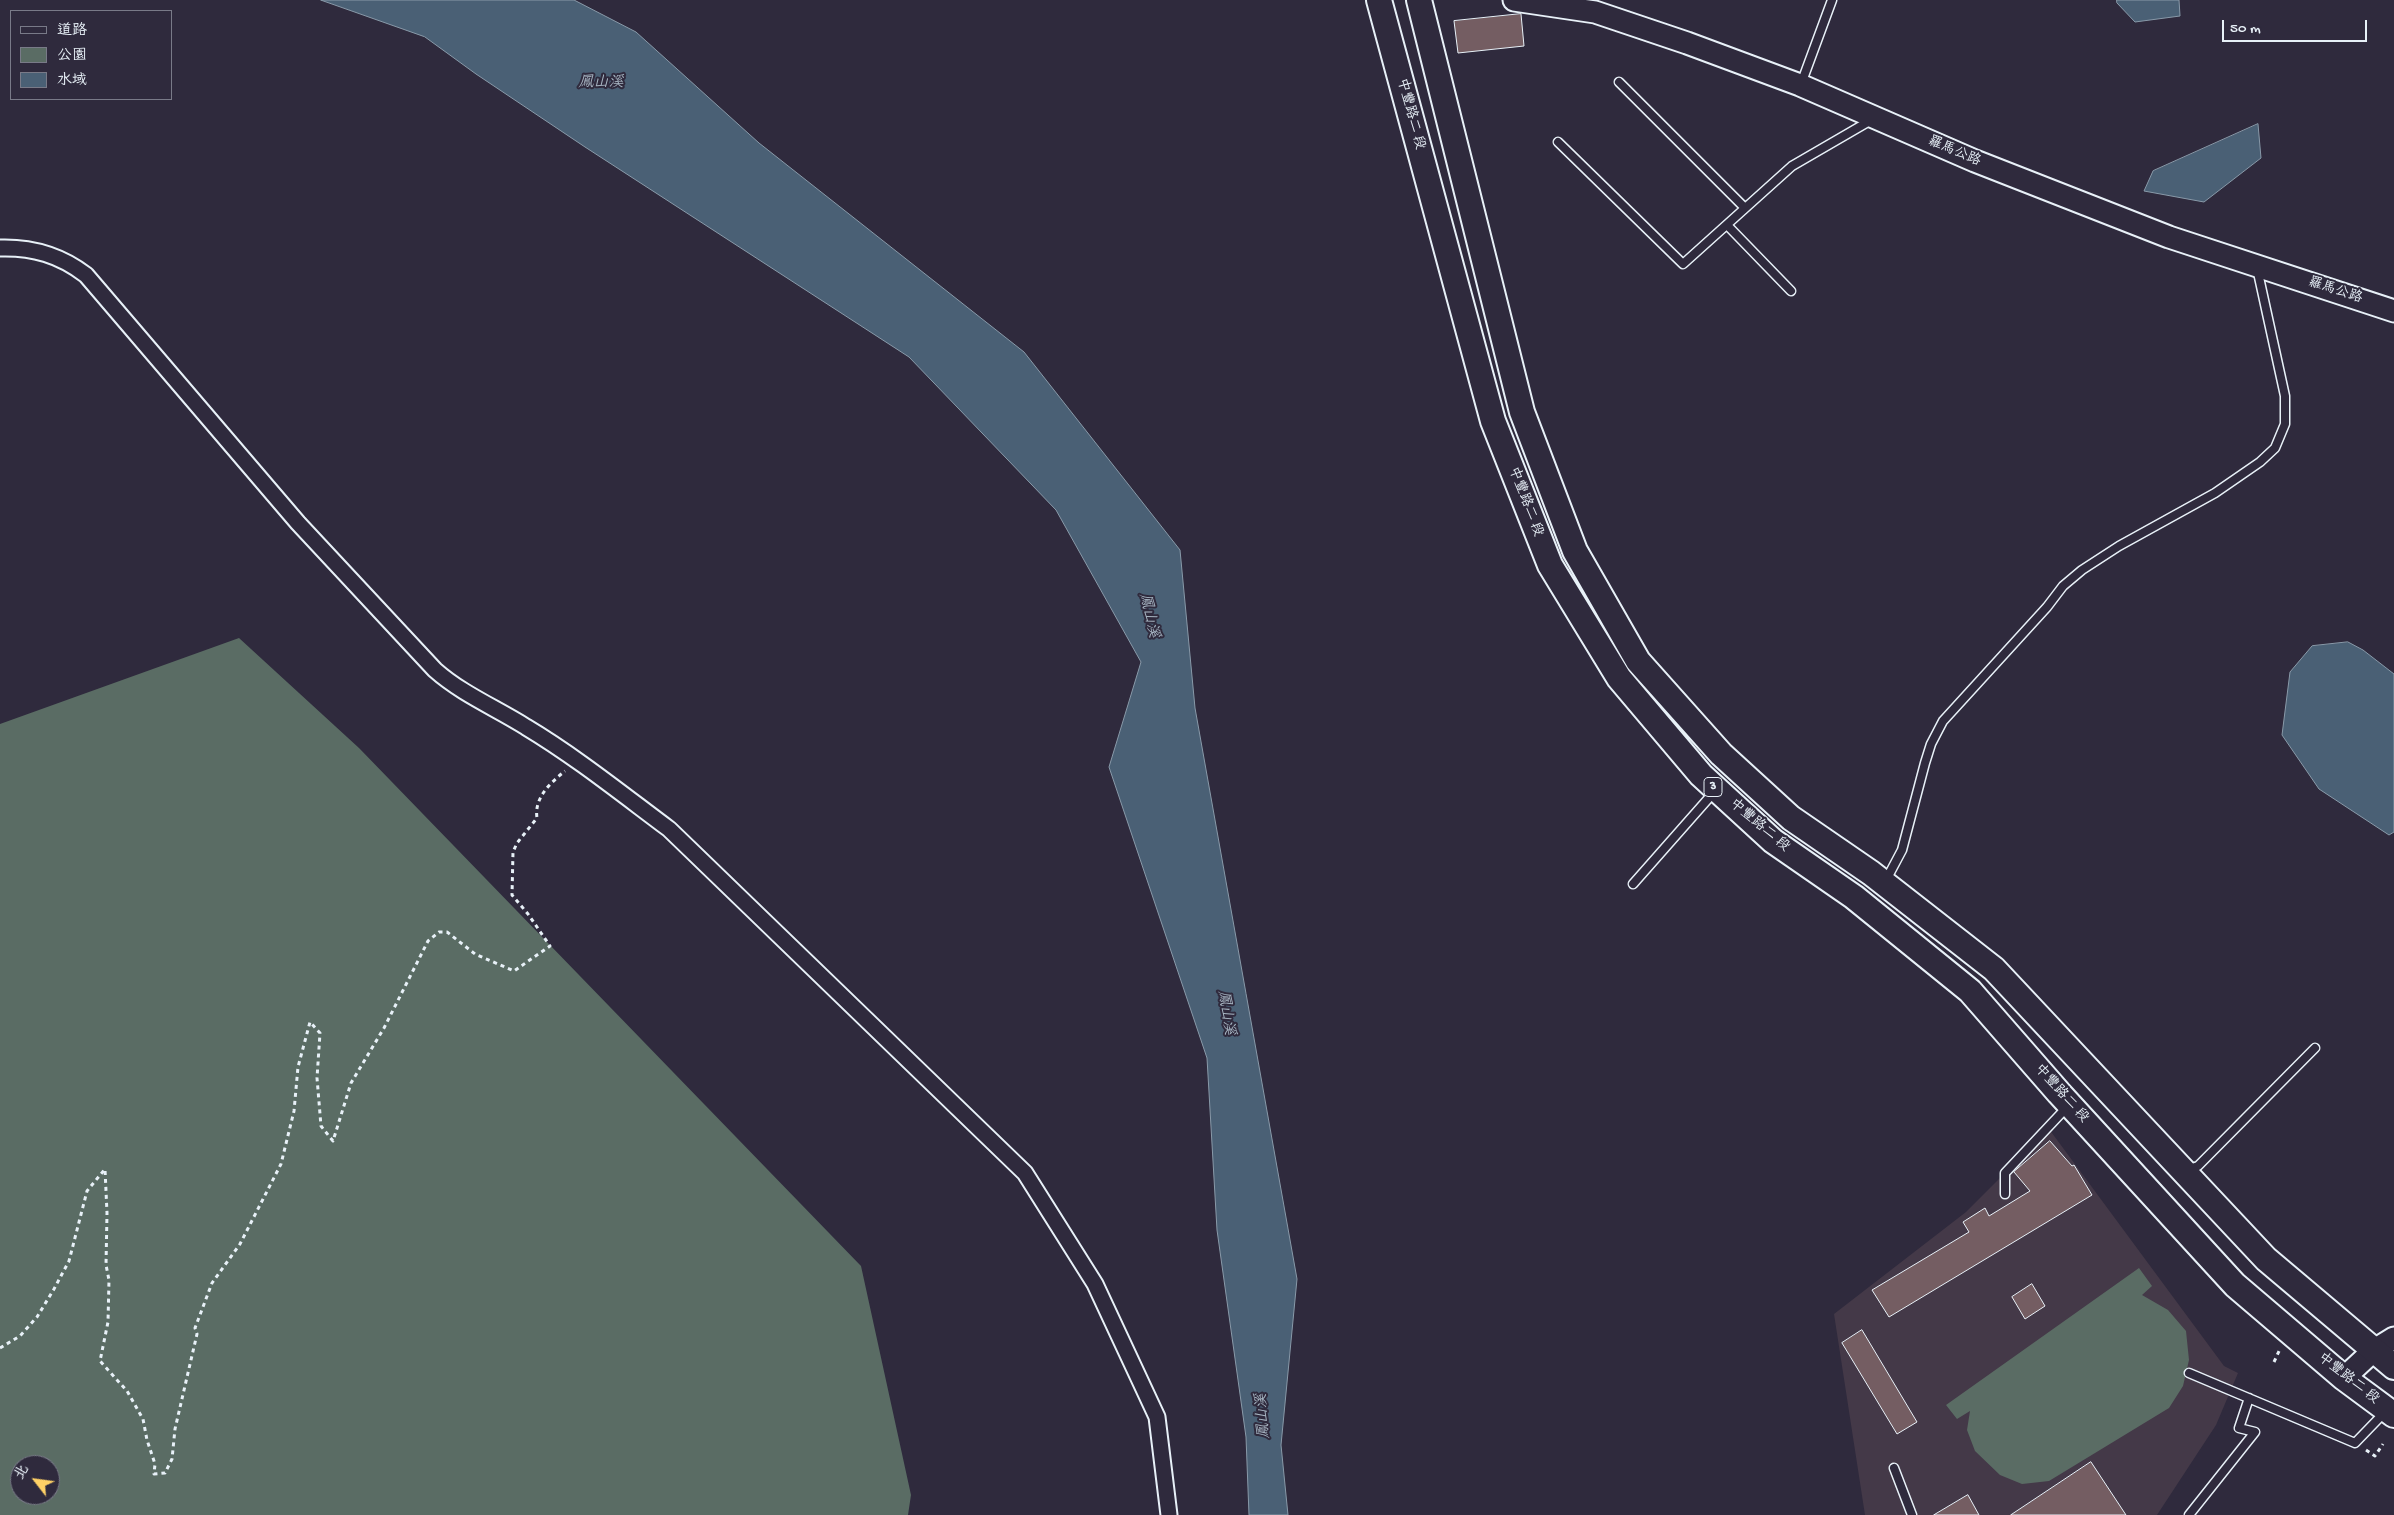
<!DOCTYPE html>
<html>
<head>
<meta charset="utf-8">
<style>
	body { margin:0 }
	#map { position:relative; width:2394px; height:1515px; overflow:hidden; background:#2f2a3d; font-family:"Gochi Hand","LXGW WenKai TC",sans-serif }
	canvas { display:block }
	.legend { position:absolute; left:10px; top:10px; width:162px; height:90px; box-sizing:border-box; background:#2f2a3d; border:1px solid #797a88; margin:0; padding:6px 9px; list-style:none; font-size:15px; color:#e8f1f8 }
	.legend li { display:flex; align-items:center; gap:10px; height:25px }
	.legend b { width:25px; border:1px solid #797a88 }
	.north { position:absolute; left:10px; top:1455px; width:50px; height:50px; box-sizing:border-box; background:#2f2a3d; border:1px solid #797a88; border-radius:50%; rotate:300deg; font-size:14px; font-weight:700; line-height:20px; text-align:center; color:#e8f1f8 }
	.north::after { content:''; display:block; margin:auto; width:18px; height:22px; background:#ffd166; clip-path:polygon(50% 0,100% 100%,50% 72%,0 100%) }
	.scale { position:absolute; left:2222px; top:20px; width:145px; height:22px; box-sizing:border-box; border:2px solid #e8f1f8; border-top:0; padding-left:6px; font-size:15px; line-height:18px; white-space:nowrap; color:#e8f1f8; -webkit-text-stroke:4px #2f2a3d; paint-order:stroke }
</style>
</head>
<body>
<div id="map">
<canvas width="2394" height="1515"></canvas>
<ul class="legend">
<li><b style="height:6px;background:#2f2a3d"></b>道路</li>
<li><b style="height:14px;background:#5a6c64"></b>公園</li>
<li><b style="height:14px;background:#4a6075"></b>水域</li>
</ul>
<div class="north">北</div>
<div class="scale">50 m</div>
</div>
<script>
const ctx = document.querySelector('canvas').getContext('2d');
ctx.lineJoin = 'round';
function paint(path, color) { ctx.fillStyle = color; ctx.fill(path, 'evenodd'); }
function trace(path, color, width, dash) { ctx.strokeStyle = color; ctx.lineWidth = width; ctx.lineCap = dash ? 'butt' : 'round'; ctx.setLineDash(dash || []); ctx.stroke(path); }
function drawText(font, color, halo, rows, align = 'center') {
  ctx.font = font + ' "Gochi Hand","LXGW WenKai TC",sans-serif'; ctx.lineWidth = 4; ctx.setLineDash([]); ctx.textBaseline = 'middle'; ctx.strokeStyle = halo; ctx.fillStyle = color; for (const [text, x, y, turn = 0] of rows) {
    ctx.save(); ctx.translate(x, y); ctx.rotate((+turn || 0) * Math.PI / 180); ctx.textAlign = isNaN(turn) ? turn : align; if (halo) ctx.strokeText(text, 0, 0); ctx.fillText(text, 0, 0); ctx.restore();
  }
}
paint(new Path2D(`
	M2049 1129 2224 1366 2238 1373 2216 1425 2157 1515H1865L1834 1314 1966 1212Z`), '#443948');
paint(new Path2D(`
	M239 638 359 748 861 1266 911 1495 908 1515H0V724ZM20 1465H50V1495H20Z
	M2139 1268 2152 1286 2142 1295 2168 1310 2186 1331 2189 1360 2183 1386 2169 1408 2049 1481 2022 1484 2000 1475 1975 1451 1967 1430 1970 1411 1957 1419 1946 1405Z`), '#5a6c64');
const water = new Path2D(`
	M321 0H574L636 32 759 143 1024 352 1180 550 1195 708 1297 1279 1281 1445 1288 1515H1249L1246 1437 1217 1230 1207 1058 1109 767 1141 662 1056 510 909 357 585 147 476 74 425 37Z
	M2117 0H2179L2180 16 2135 22 2117 3Z
	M2258 124 2261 158 2204 202 2144 191 2153 171Z
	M2348 642 2363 650 2394 674V832L2389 835 2319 789 2282 735 2290 672 2312 646Z`);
paint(water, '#4a6075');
trace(water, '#899aa9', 1);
const building = new Path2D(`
	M1521 14 1524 46 1458 53 1454 21Z
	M2050 1141 2072 1166 2074 1165 2092 1195 1889 1317 1872 1290 1969 1232 1963 1222 1985 1208 1989 1216 2030 1191 2014 1172Z
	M2032 1284 2045 1306 2025 1319 2012 1297Z
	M1862 1330 1917 1422 1897 1434 1842 1343Z
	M2091 1462 2126 1515H2011Z
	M1968 1495 1979 1515H1934Z`);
paint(building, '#745d62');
trace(building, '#e8f1f8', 1);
const lane = new Path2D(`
	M1619 82 1745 208
	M1801 84 1832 0
	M1558 142 1683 264 1792 166 1873 119
	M1727 225 1791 291
	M1885 882 1902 850 1925 763 1931 744 1943 721 2047 607 2063 586 2082 570 2119 546 2215 493 2260 462 2275 448 2285 424V396L2257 268
	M1633 884 1715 791
	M2187 1170 2198 1166 2315 1048
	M2005 1194V1173L2068 1106
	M2189 1373 2355 1443 2384 1413
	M1894 1468 1912 1515
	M2189 1515 2255 1432 2239 1428 2249 1398`);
const street = new Path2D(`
	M0 248C33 247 60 255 86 275L298 523 435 670C462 694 496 708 526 727 576 757 622 794 669 829L1025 1173 1095 1284 1157 1417 1169 1515`);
const secondary = new Path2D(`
	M1514 0 1595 12 1687 43 1800 85 1975 161 2169 237 2394 311
	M2344 1378 2373 1351 2394 1338`);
const primary = new Path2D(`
	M1379 0 1493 421 1550 565 1619 678 1701 775 1773 841 1854 897 1970 991 2059 1093 2235 1285 2344 1378 2394 1415
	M1419 0 1522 412 1575 551 1638 661 1721 754 1791 818 1871 873 1994 969 2266 1259 2394 1367`);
trace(lane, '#e8f1f8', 11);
trace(street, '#e8f1f8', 19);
trace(secondary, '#e8f1f8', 25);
trace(primary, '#e8f1f8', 28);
trace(new Path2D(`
	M0 1348 20 1336 37 1317 54 1289 69 1261 87 1191 105 1169 107 1213 106 1265 109 1280 108 1322 100 1361 127 1391 143 1419 147 1440 155 1464 154 1474 165 1473 172 1459 175 1429 197 1334 195 1328 212 1283 240 1244 281 1164 294 1111 298 1067 310 1022 320 1033 317 1078 321 1126 333 1141 351 1083 384 1028 428 941 439 932H447L475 954 514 971 550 946 528 914 512 895 513 852 517 843 537 818C534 798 550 783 565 771
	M2274 1362 2280 1349
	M2366 1450 2375 1456 2383 1444`), '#e8f1f8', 3, [4, 4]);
trace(lane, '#2f2a3d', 8);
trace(street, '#2f2a3d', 15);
trace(secondary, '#2f2a3d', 21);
trace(primary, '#2f2a3d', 24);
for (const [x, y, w] of [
	[1713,787,18]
]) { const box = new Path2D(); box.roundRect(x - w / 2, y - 9.5, w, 19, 4); ctx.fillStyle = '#2f2a3d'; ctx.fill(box); trace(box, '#e8f1f8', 1); }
drawText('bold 12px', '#e8f1f8', null, [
	["3",1713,787]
]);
drawText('14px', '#e8f1f8', '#2f2a3d', [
	["中豐路二 段",1410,114,75],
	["羅馬公路",1954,152,23],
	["羅馬公路",2335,291,18],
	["中豐路二 段",1525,502,69],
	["中豐路二 段",1759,826,40],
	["中豐路二 段",2061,1094,48],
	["中豐路二 段",2348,1379,38]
]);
drawText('italic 15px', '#a9b7c4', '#2f2a3d', [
	["鳳山溪",601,84],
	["鳳山溪",1148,616,77],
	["鳳山溪",1225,1013,81],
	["鳳山溪",1264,1416,-94]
]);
</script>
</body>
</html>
